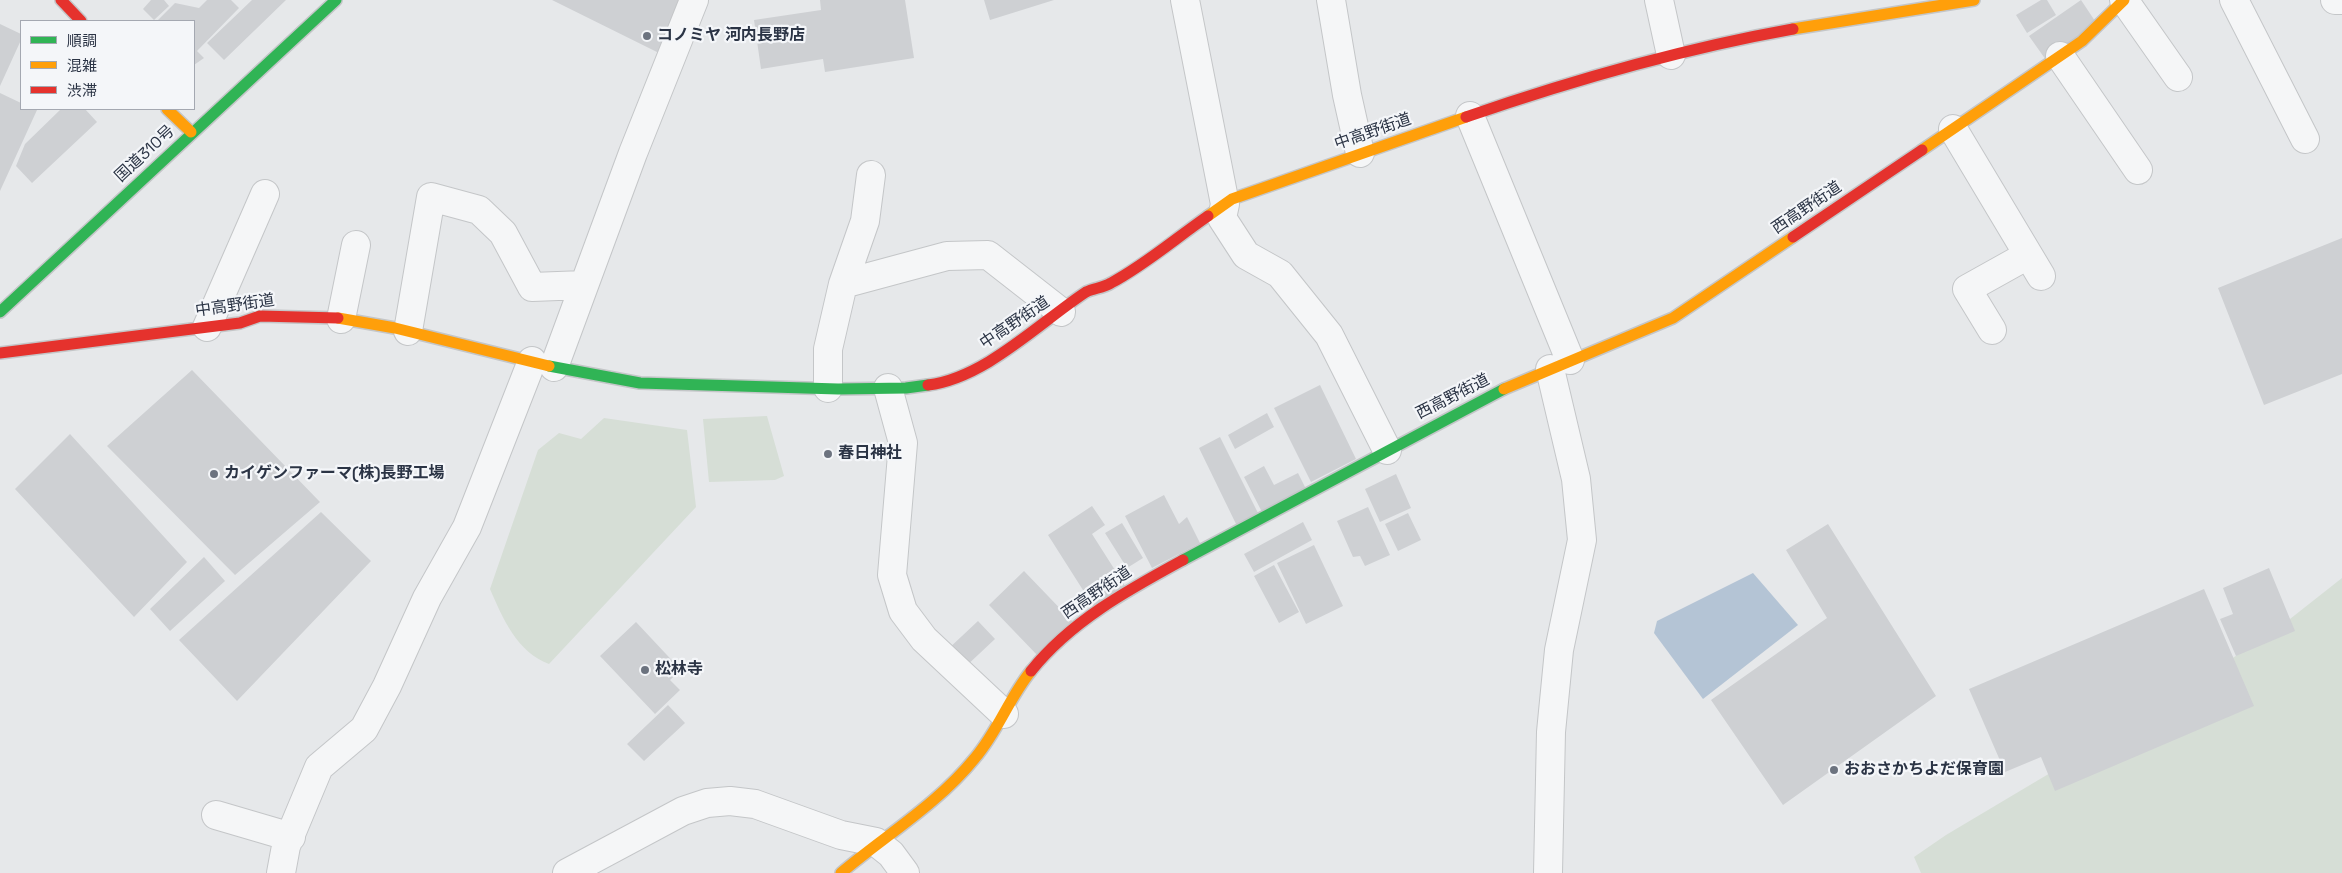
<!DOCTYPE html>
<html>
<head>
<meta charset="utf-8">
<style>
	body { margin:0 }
	#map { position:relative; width:2342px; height:873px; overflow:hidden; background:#e6e8ea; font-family:"Space Grotesk","Noto Sans JP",sans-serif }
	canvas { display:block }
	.legend { position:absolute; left:20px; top:20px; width:175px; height:90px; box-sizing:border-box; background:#f4f6f9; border:1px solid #a4a8b1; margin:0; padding:6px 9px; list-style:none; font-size:15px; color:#2b3445 }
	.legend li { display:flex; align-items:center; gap:10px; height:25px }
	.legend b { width:25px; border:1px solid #a4a8b1 }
</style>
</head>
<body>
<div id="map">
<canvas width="2342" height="873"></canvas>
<ul class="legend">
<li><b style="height:6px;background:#30b455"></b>順調</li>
<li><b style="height:6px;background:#ff9f0a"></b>混雑</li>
<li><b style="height:6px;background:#e5322d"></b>渋滞</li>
</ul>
</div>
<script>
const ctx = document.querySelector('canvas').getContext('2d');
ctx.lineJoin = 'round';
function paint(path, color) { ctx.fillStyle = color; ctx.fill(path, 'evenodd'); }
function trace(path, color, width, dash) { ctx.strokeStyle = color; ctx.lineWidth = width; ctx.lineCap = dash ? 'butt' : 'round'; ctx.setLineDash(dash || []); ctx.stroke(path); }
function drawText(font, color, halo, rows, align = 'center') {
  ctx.font = font + ' "Space Grotesk","Noto Sans JP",sans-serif'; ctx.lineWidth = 4.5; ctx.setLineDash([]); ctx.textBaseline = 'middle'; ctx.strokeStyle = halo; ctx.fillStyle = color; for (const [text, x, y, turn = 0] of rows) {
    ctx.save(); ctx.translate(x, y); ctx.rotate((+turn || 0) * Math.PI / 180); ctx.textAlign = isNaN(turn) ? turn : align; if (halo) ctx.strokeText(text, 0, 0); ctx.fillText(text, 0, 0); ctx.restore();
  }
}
paint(new Path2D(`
	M767 416 784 476 775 480 709 482 703 419Z
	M604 418 687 430 696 507 549 664C517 652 503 619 490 589L538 450 559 433 581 439Z
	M2342 578V873H1921L1914 857 1946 835 2109 738 2276 630Z`), '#d6ded6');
paint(new Path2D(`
	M1753 573 1798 625 1703 699 1654 633 1657 621Z`), '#b4c4d5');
paint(new Path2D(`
	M151 0H164L169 6 154 20 143 9Z
	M207 0H231L239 8 197 51 204 58 194 65V21H157L175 3 199 8Z
	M252 0H286L224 60 207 43Z
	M552 0H686L663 55Z
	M820 0H905L914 58 825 72 823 59 761 69 754 20 821 10Z
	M984 0H1054L990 20Z
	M2041 0H2047L2056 15 2027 33 2016 15Z
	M2081 0 2097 24 2046 60 2029 36Z
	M0 24 21 34V40L0 86Z
	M0 93 21 103V109L37 110 0 191Z
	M61 109H85L97 122 32 183 16 166 25 144Z
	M2342 238V374L2264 405 2218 288Z
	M192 370 320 502 235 575 107 446Z
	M1320 385 1356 459 1311 482 1274 408Z
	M1267 413 1274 427 1235 449 1228 435Z
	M70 434 187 562 134 617 15 489Z
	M1220 437 1259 515 1237 526 1199 448Z
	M1264 466 1274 485 1298 473 1306 489 1262 512 1244 477Z
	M1396 474 1411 508 1380 522 1365 489Z
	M1164 495 1179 524 1187 517 1200 543 1152 568 1125 516Z
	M1092 506 1105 525 1092 534 1127 589 1095 609 1048 535Z
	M1368 507 1390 555 1365 566 1360 556 1353 557 1337 521Z
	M321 512 371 561 237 701 179 640Z
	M1408 513 1421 540 1398 551 1385 524Z
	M1303 522 1312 540 1254 572 1244 554Z
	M1122 523 1143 558 1127 568 1105 533Z
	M1828 524 1936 696 1783 805 1711 700 1827 618 1786 550Z
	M1314 545 1343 606 1306 624 1277 563Z
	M204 557 225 581 170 631 150 609Z
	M1274 565 1299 612 1279 623 1254 576Z
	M2269 568 2295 631 2236 656 2220 619 2233 614 2223 588Z
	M1024 571 1073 622 1038 656 989 605Z
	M2204 589 2254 706 2055 791 2041 757 2005 772 1969 689Z
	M978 621 995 639 963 669 946 651Z
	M636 622 681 670 670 680 680 690 655 714 600 656Z
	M668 705 685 723 644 761 627 744Z`), '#ced0d3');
const street = new Path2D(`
	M1185 0 1225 204 1222 218 1246 255 1280 274 1329 335 1387 450
	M1331 0 1347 95 1360 153
	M1659 0 1671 55
	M2124 0 2178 77
	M2234 0 2305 139
	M2335 0H2342
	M2060 56 2138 170
	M1470 116 1570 360
	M1953 129 2041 276
	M843 284 947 256 988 255 1061 312
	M341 319 356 245
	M207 327 265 194
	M1992 330 1967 289 2028 255
	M408 331 431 197 479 210 503 233 532 287 584 285
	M554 367 633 153 694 0
	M828 388V349L843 284 865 221 871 175
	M888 388 903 443 892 575 903 611 924 639 1004 714
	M216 815 291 837
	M281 873 286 846 319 767 364 729 387 686 427 598 467 527 532 361
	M567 873 683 811 707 803 730 801 755 804 841 835 876 842 891 854 905 873
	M1548 873 1551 732 1559 650 1582 540 1576 479 1550 369`);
const fast = new Path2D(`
	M0 312 336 0
	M549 366 640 383 838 389 906 388 928 385
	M1183 560 1504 389`);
const slow = new Path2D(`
	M1793 29 1974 0
	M167 109 191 132
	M1922 150 2082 41 2124 0
	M1208 216 1232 199 1466 117
	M338 318 395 328 549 366
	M1504 389 1673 318 1793 237
	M841 873C886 835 938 804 975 758 998 731 1009 698 1031 671`);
const jam = new Path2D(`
	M61 0 81 21
	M1466 117C1573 80 1681 49 1793 29
	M1793 237 1922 150
	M0 353 240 323 260 316 338 318
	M928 385C985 378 1039 323 1086 292 1094 288 1103 288 1111 283 1145 265 1176 238 1208 216
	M1031 671C1071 621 1128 590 1183 560`);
trace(street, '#c4c6c8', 30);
trace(fast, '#c4c6c8', 14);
trace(slow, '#c4c6c8', 14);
trace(jam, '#c4c6c8', 14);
trace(street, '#f5f6f7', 28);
trace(fast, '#30b455', 11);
trace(slow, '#ff9f0a', 11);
trace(jam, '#e5322d', 11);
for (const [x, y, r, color] of [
	[647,36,5,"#6c737f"],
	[828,454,5,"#6c737f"],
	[214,474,5,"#6c737f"],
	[645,670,5,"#6c737f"],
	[1834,770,5,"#6c737f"]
]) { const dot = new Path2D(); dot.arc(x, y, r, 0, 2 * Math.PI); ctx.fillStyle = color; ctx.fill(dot); trace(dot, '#f4f6f9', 2); }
drawText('bold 16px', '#2b3445', '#f4f6f9', [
	["コノミヤ 河内長野店",657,36],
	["春日神社",838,454],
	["カイゲンファーマ(株)長野工場",224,474],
	["松林寺",655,670],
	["おおさかちよだ保育園",1844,770]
], 'left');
drawText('16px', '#2b3445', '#f4f6f9', [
	["中高野街道",1373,132,-19],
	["国道310号",145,154,-43],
	["西高野街道",1807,208,-34],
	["中高野街道",235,306,-8],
	["中高野街道",1015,323,-34],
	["西高野街道",1453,397,-27],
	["西高野街道",1097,593,-34]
]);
</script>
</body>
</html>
